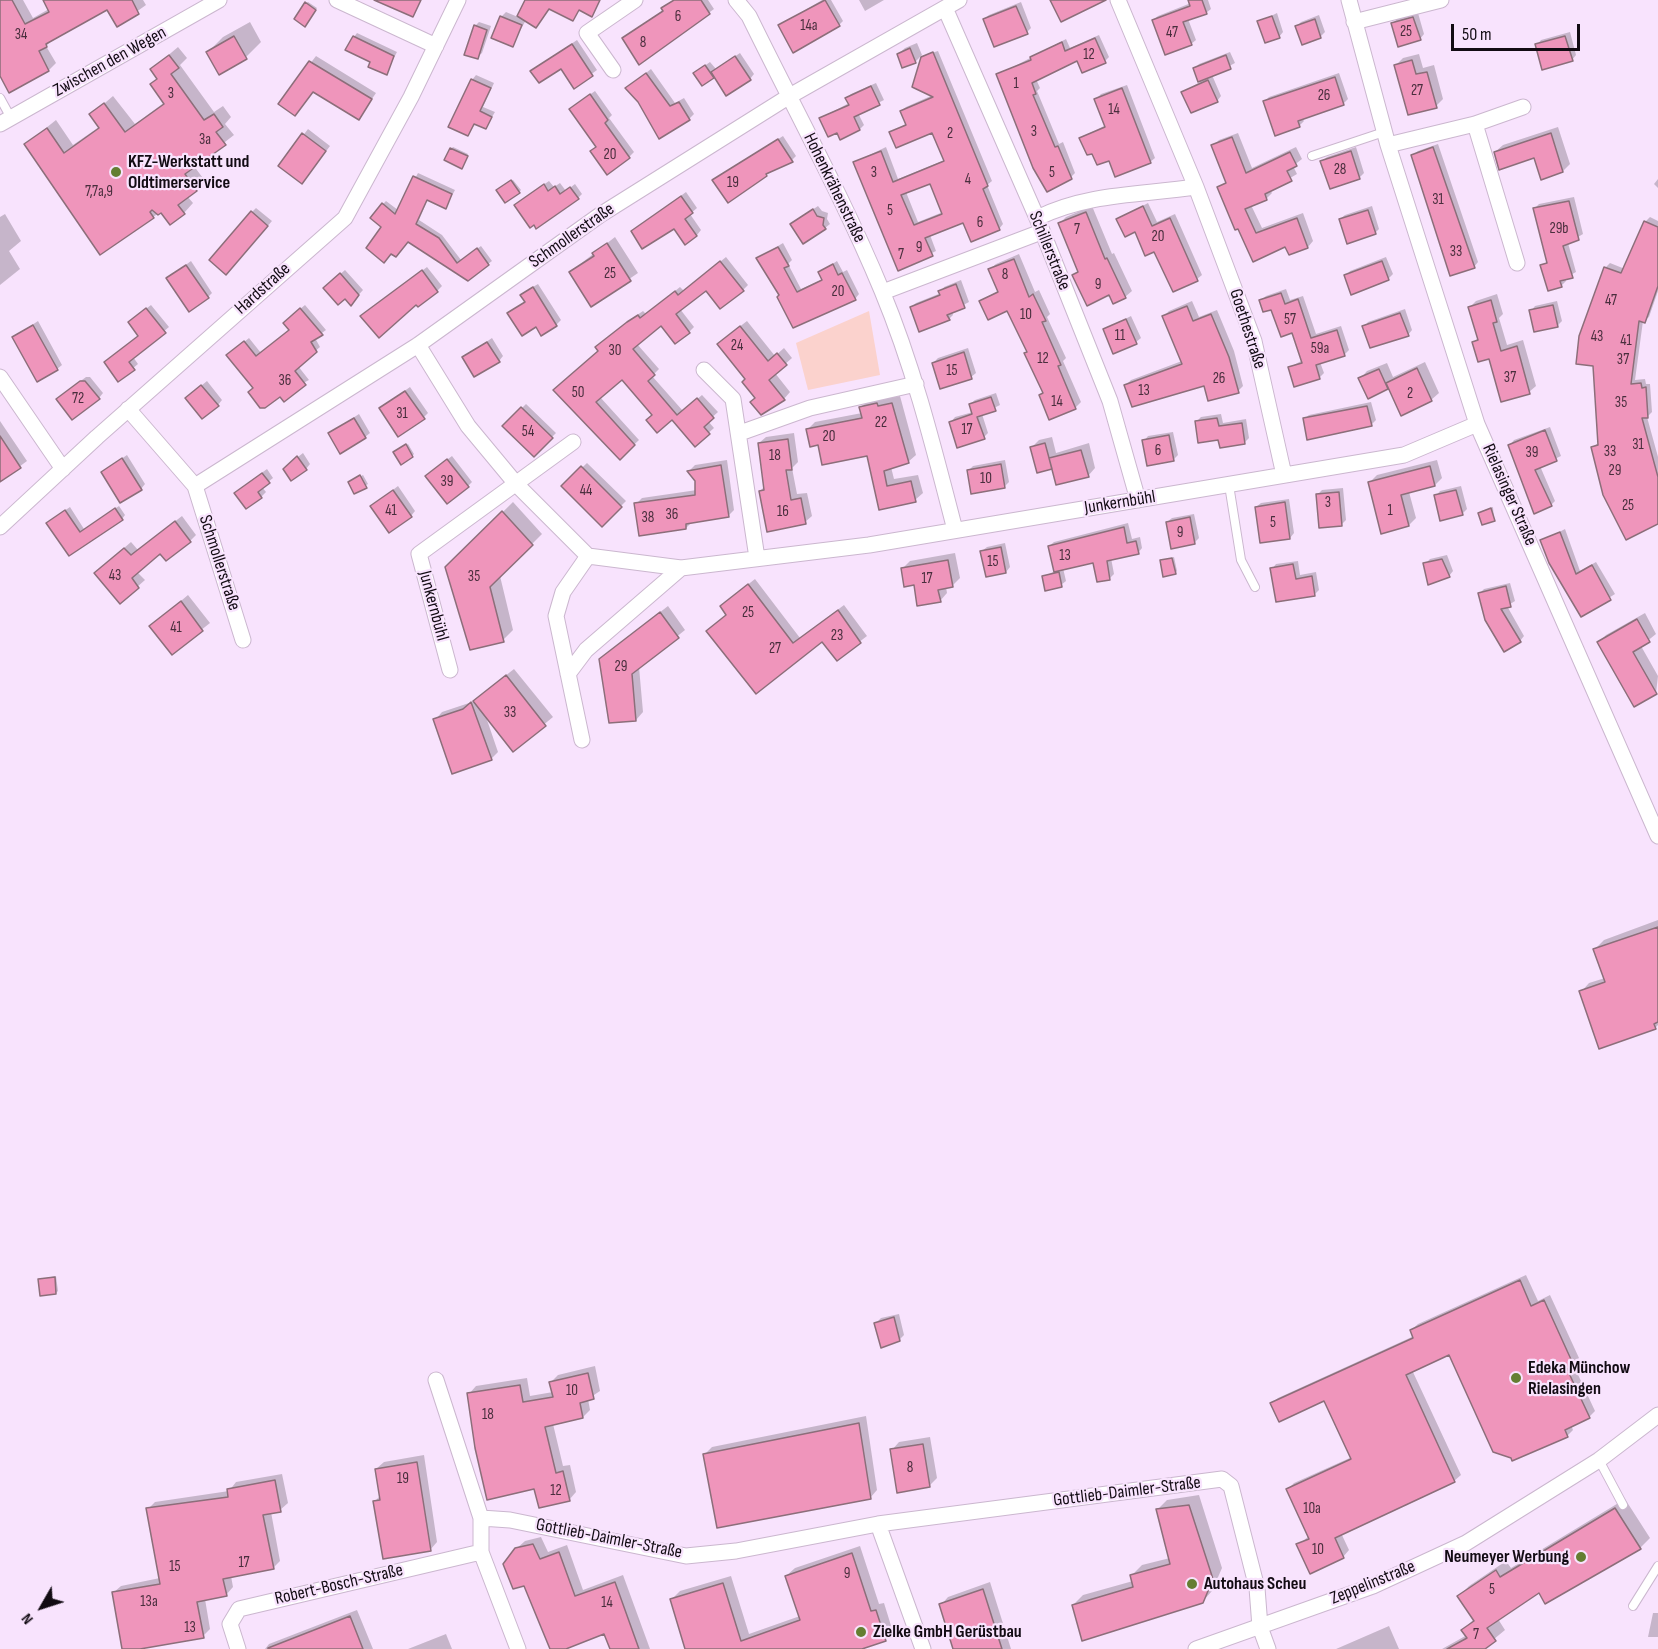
<!DOCTYPE html>
<html>
<head>
<meta charset="utf-8">
<style>
	body { margin:0 }
	#map { position:relative; width:1658px; height:1649px; overflow:hidden; background:#f8e3fd; font-family:"Sofia Sans Condensed",sans-serif }
	canvas { display:block }
	.north { position:absolute; left:12px; top:1577px; width:60px; height:60px; -webkit-text-stroke:4px #f8e3fd; paint-order:stroke; rotate:231deg; font-size:16px; font-weight:700; line-height:24px; text-align:center; color:#120b13 }
	.north::after { content:''; display:block; margin:auto; width:21px; height:27px; background:#120b13; clip-path:polygon(50% 0,100% 100%,50% 72%,0 100%) }
	.scale { position:absolute; left:1451px; top:24px; width:129px; height:27px; box-sizing:border-box; border:3px solid #120b13; border-top:0; padding-left:8px; font-size:18px; line-height:21px; white-space:nowrap; color:#120b13; -webkit-text-stroke:4px #f8e3fd; paint-order:stroke }
</style>
</head>
<body>
<div id="map">
<canvas width="1658" height="1649"></canvas>
<div class="north">N</div>
<div class="scale">50 m</div>
</div>
<script>
const ctx = document.querySelector('canvas').getContext('2d');
ctx.lineJoin = 'round';
function paint(path, color) { ctx.fillStyle = color; ctx.fill(path, 'evenodd'); }
function trace(path, color, width, dash) { ctx.strokeStyle = color; ctx.lineWidth = width; ctx.lineCap = dash ? 'butt' : 'round'; ctx.setLineDash(dash || []); ctx.stroke(path); }
function drawText(font, color, halo, rows, align = 'center') {
  ctx.font = font + ' "Sofia Sans Condensed",sans-serif'; ctx.lineWidth = 4.5; ctx.setLineDash([]); ctx.textBaseline = 'middle'; ctx.strokeStyle = halo; ctx.fillStyle = color; for (const [text, x, y, turn = 0] of rows) {
    ctx.save(); ctx.translate(x, y); ctx.rotate((+turn || 0) * Math.PI / 180); ctx.textAlign = isNaN(turn) ? turn : align; if (halo) ctx.strokeText(text, 0, 0); ctx.fillText(text, 0, 0); ctx.restore();
  }
}
paint(new Path2D(`
	M869 311 880 375 808 390 796 343Z`), '#fbd2cd');
paint(new Path2D(`
	M0 0H23L33 18 49 9 44 0H143L146 5 118 25 108 8 54 38 46 46 56 63 49 70 10 91 0 72Z
	M527 0H600L591 15 580 9 573 20 549 8 536 26 526 20 512 45 501 17 506 12 518 17Z
	M674 0H708L714 9 640 63 624 38 664 10Z
	M822 0H831L843 21 839 25H780Z
	M859 0H884L865 11Z
	M1190 0H1208L1211 9 1206 13 1188 19 1196 40 1191 44 1153 20 1158 16 1191 3Z
	M308 2 317 8 307 23 306 3Z
	M1021 2 1031 28 1027 32 984 19 989 15Z
	M1277 13 1283 32 1279 37 1259 22Z
	M1418 13 1424 34 1420 39 1393 23 1397 19Z
	M1319 15 1325 32 1320 37 1297 26 1301 22Z
	M250 22 261 42 246 57 220 73 208 52 223 37Z
	M479 22 491 26 482 53 477 57 475 26Z
	M1570 32 1576 55 1572 60 1537 45 1541 40Z
	M357 33 397 52 386 73 372 62 354 37Z
	M1099 35 1109 57 1105 61 1078 59 1036 79 1040 88 1037 91 1059 144 1063 142 1075 173 1071 177 998 75 1066 39 1070 48Z
	M577 40 597 70 574 87 561 67H537Z
	M917 43 922 55 915 62 898 54 905 48Z
	M178 47 187 58 180 65 214 112 223 106 231 117 225 124 234 135 194 166 205 181 187 196 193 203 184 213 162 211 153 217 26 144 56 120 73 145 99 127 91 115 113 96 135 124 165 102 158 78 152 69Z
	M938 51 992 181 987 185 1003 224 999 229 964 221 930 235 936 251 899 269 855 162 886 147 898 179 945 160 933 131 890 133 907 123 901 111 906 107 933 95 913 86 922 56ZM931 182 943 212 918 222 906 192Z
	M1230 52 1235 63 1212 75 1221 96 1217 101 1183 92 1200 82 1195 68 1199 64Z
	M740 53 754 74 750 79 713 77 700 69 710 62 716 69Z
	M1419 54 1423 68 1434 65 1443 99 1436 106 1396 65 1403 58Z
	M316 56 376 93 359 118 314 91 295 114 280 103Z
	M651 69 675 103 684 98 694 114 689 119 639 101 627 88Z
	M1339 73 1348 99 1344 103 1302 118 1304 121 1299 126 1264 102 1269 97Z
	M476 75 494 83 483 107 495 112 486 127 476 123 468 135 472 80Z
	M876 83 884 100 858 113 864 125 860 129 841 138 838 131 821 118 849 103 847 98 851 94Z
	M1127 85 1155 158 1150 162 1110 159 1093 152 1080 138 1106 125 1096 99 1101 94Z
	M595 91 612 115 609 118 634 152 629 157 597 146 575 105Z
	M1558 127 1570 164 1563 171 1542 178 1535 156 1495 152 1503 145Z
	M308 129 330 146 306 178 280 166Z
	M1238 133 1252 168 1296 147 1302 159 1293 166 1297 174 1270 190 1272 193 1266 199 1251 205 1262 228 1303 213 1313 241 1308 247 1289 253 1286 245 1254 260 1219 187 1227 181 1213 146 1219 140Z
	M783 136 796 156 792 160 766 175 714 180Z
	M1438 144 1478 262 1474 267 1413 155 1418 151Z
	M453 147 468 154 463 165 451 149Z
	M1356 147 1364 173 1359 178 1322 161 1327 157Z
	M418 173 455 190 446 207 428 199 419 220 442 235 461 260 481 246 492 261 468 279 384 227 383 204 386 201 398 210Z
	M1658 179V188L1654 184Z
	M513 180 521 190 519 192 500 189Z
	M549 181 554 187 560 183 566 191 575 184 582 194 578 198 520 201Z
	M686 192 697 208 690 214 701 230 697 235 685 243 674 227 633 231Z
	M1574 197 1583 234 1568 243 1576 272 1565 278 1566 281 1561 286 1542 266 1548 261 1534 209 1539 204Z
	M1148 203 1157 222 1175 214 1202 275 1197 279 1174 290 1155 250 1135 230 1118 219Z
	M818 206 822 211 828 213 827 219 830 224 825 228 797 220Z
	M1092 206 1112 254 1114 253 1132 291 1125 297 1109 293 1074 275 1079 270 1060 223 1066 217Z
	M1372 206 1379 229 1375 233 1340 219 1345 215Z
	M256 208 272 221 231 268 252 212Z
	M5 214 21 241 9 251 20 269 0 285V217Z
	M1650 217 1658 221V291L1649 317 1643 321 1635 380 1645 379 1646 384H1650L1652 412 1647 417 1658 457V522L1592 447 1600 442 1605 268 1610 263 1625 269 1645 222Z
	M615 237 638 273 591 305 570 272Z
	M783 243 792 260 788 264 801 289 823 279 820 272 837 261 843 272 847 270 859 294 855 299 781 294 758 258Z
	M1019 254 1035 292 1039 290 1050 314 1047 317 1066 358 1063 361 1081 402 1075 408 1041 395 1044 392 1028 351 1007 309 981 301 999 290 990 269 996 264Z
	M726 257 748 285 743 290 706 289 680 309 694 327 689 332 675 342 661 324 637 344 659 369 652 376 683 411 702 395 718 412 708 421 714 428 695 445 672 418 654 415 622 378 600 397 639 440 620 458 555 390 600 351 602 343 634 317 643 311 646 314 680 287 684 291Z
	M1386 257 1393 274 1388 279 1346 276 1350 271Z
	M191 261 212 293 208 297 168 278Z
	M427 267 442 286 437 291 418 305 417 303 362 316Z
	M345 270 363 290 355 299 330 283Z
	M961 280 969 302 952 311 953 315 949 319 911 307 916 303 941 293 944 287Z
	M538 284 561 320 556 325H536L514 309 526 301V291Z
	M1286 289 1290 300 1303 296 1316 334 1341 326 1349 350 1344 355 1320 362 1324 373 1319 378 1290 367 1303 360 1293 331 1272 308 1261 300 1266 296Z
	M1497 294 1503 314 1499 318 1507 345 1523 340 1536 386 1529 392 1474 342 1479 337 1470 307 1476 301Z
	M1192 301 1199 317 1217 310 1234 351 1243 386 1238 391 1205 384 1126 385 1131 380 1182 361 1164 316 1169 311Z
	M1557 301 1562 321 1557 326 1531 311 1535 306Z
	M151 305 169 327 133 357 138 364 119 380 140 335 134 318Z
	M305 305 326 330 315 338 320 347 298 366 309 380 280 395 254 387 233 351 249 338 261 353 290 329 289 318Z
	M1405 309 1412 330 1408 335 1364 327 1368 322Z
	M1131 316 1141 338 1136 342 1105 329Z
	M38 321 62 365 57 369 14 337Z
	M747 321 775 356 784 348 792 358 775 373 790 392 784 399 757 398 725 338Z
	M492 338 503 356 499 361 464 357Z
	M968 348 976 373 971 377 933 363 938 358Z
	M1425 362 1439 393 1431 400 1360 379 1367 371 1387 363 1393 377Z
	M86 377H90L103 393 99 398 62 395Z
	M207 381 222 400 218 405 191 394Z
	M410 387 428 413 424 417 386 404Z
	M996 393 1000 405 982 414 988 433 984 437 951 422 955 417 973 412 970 404 975 400Z
	M900 396 916 455 908 462 891 467 894 479 918 475 923 493 915 500 880 508 868 454 808 429 815 422 862 413 861 407 868 400Z
	M1371 402 1376 420 1372 424 1308 438 1304 419 1309 415Z
	M526 404 556 433 534 455 504 426Z
	M359 414 370 433 365 437 330 433Z
	M1221 414 1223 423 1246 419 1249 438 1244 443 1220 438 1196 422 1201 417Z
	M0 421 27 461 0 481Z
	M1550 427 1561 456 1540 466 1555 501 1551 505 1510 445 1514 440Z
	M1173 432 1178 455 1173 460 1144 441 1148 436Z
	M794 433 798 462 792 468 797 494 807 493 812 516 805 522 760 491 765 486 759 443 766 437Z
	M1052 437 1056 453 1089 443 1095 468 1088 476 1053 466 1032 447 1039 440Z
	M408 444 414 454 412 456 397 450Z
	M303 453 310 464 306 469 289 464Z
	M127 455 145 484 141 489 102 472Z
	M452 456 472 482 468 486 432 471Z
	M727 460 734 510 728 516 692 522 686 528 636 504 642 498 697 490V480L689 471 695 465Z
	M1005 460 1009 482 1005 486 968 471 973 466Z
	M1437 460 1442 478 1435 485 1409 492 1416 518 1409 525 1369 483 1377 475Z
	M587 463 626 501 602 525 563 486Z
	M267 469 273 478 262 487 266 492 261 497 241 488Z
	M363 475 368 484 355 492 352 481Z
	M398 486 415 511 411 516 372 506Z
	M1461 486 1467 509 1462 514 1436 496 1440 491Z
	M1343 488 1346 520 1342 524 1317 495 1322 490Z
	M1289 499 1294 533 1290 538 1256 507 1261 503Z
	M513 502 542 534 500 576 513 630 503 640 447 567Z
	M119 506 125 515 122 519 69 554 52 519 70 507 84 529Z
	M1493 507 1494 520 1480 513 1482 511Z
	M1194 514 1199 538 1194 543 1167 522 1172 518Z
	M182 516 196 535 190 541 160 552 137 572 145 580 120 602 102 567 131 542 138 550Z
	M1128 523 1132 539 1140 537 1142 548 1138 553 1111 558 1114 574 1110 578 1095 561 1063 568 1066 581 1061 585 1043 577 1055 571 1049 546 1054 542Z
	M1565 529 1580 571 1596 562 1615 594 1582 615 1542 541Z
	M1005 543 1010 567 1006 572 982 551 987 547Z
	M955 553 960 578 952 586 946 587 947 593 940 601 915 584 902 569 910 561Z
	M1447 555 1453 571 1449 576 1425 564 1430 559Z
	M1174 557 1177 571 1175 573 1161 561Z
	M1298 561 1300 575 1316 572 1319 590 1315 594 1272 569 1276 564Z
	M755 579 800 638 844 605 867 636 837 659 823 640 756 692 728 615V600Z
	M1510 583 1515 601 1507 606 1524 636 1520 641 1480 593 1484 589Z
	M188 595 210 623 172 653 151 626Z
	M668 606 685 630 639 667 643 712 636 720 609 652Z
	M1645 613 1656 634 1641 646 1658 676 1656 693 1599 642 1606 635Z
	M514 669 553 717 513 750 486 717 498 752 491 759 435 720 442 712 472 702Z
	M1658 920V1025L1655 1028 1581 992 1589 983 1605 978 1595 949 1604 940Z
	M1526 1275 1538 1301 1550 1295 1579 1358 1573 1364 1595 1411 1589 1417 1571 1425 1573 1430 1567 1436 1512 1457 1450 1353 1412 1370 1461 1475 1454 1481 1341 1533 1349 1550 1343 1557 1298 1545 1309 1536 1288 1489 1294 1483 1352 1457 1325 1399 1272 1404 1278 1398 1414 1336 1411 1330 1418 1324Z
	M56 1276 58 1291 56 1293 40 1279Z
	M899 1314 904 1335 899 1340 876 1323 881 1318Z
	M595 1366 600 1391 588 1399 590 1410 583 1417 553 1424 563 1466 570 1465 576 1492 569 1500 535 1487 469 1394 476 1386 527 1378 530 1396 553 1392 551 1382 558 1375Z
	M866 1416 877 1490 870 1498 705 1454 712 1447Z
	M930 1437 937 1478 930 1485 892 1450 899 1442Z
	M424 1455 437 1542 430 1550 375 1501 381 1495 376 1469 384 1462Z
	M282 1474 288 1503 280 1510 271 1512 280 1561 273 1568 231 1576 233 1587 226 1595 205 1599 210 1629 203 1636 123 1649 113 1593 121 1586 160 1578 148 1509 155 1502 229 1491 236 1482Z
	M1199 1495 1222 1568 1212 1591 1202 1602 1073 1605 1083 1595 1133 1581 1132 1575 1142 1565 1170 1558 1157 1510 1167 1500Z
	M1625 1499 1650 1538 1640 1548 1540 1591 1498 1619 1505 1630 1482 1649H1442L1467 1635 1463 1630 1474 1619 1459 1596 1469 1586 1506 1561 1511 1568Z
	M541 1537 548 1552 567 1545 583 1590 623 1575 650 1649H612L605 1632 561 1649H552L516 1549 525 1541Z
	M860 1546 879 1604 884 1603 893 1632 885 1640 859 1649H687L672 1599 680 1591 731 1576 749 1634 800 1616 786 1576 795 1568Z
	M990 1582 1011 1649H955L941 1605 948 1597Z
	M357 1610 373 1649H265L269 1644Z
	M1653 1613H1658V1637H1648Z
	M1389 1626 1399 1649H1336Z
	M446 1634 452 1649H408Z`), '#0003');
const building = new Path2D(`
	M0 0H12L25 24 49 12 43 0H132L139 14 117 27 107 10 46 44 47 47 39 51 49 71 9 93 0 76Z
	M374 0H421L413 17Z
	M525 0H600L592 17 579 10 573 21 549 9 536 28 517 16Z
	M674 0H701L710 14 639 65 622 38 663 11 661 8Z
	M825 0 840 26 793 53 778 25Z
	M1050 0H1106L1061 22Z
	M1188 0H1202L1207 14 1183 22 1192 45 1165 55 1152 20 1190 6Z
	M305 2 316 10 305 27 294 19Z
	M1016 6 1028 34 994 47 983 19Z
	M500 16 522 25 513 47 491 38Z
	M1272 16 1280 38 1265 43 1257 21Z
	M1413 17 1421 40 1398 47 1391 23Z
	M1315 19 1321 38 1302 45 1295 26Z
	M474 25 487 30 478 59 464 55Z
	M234 36 247 59 219 75 206 52Z
	M353 36 394 56 387 75 368 67 370 62 345 50Z
	M1565 36 1573 61 1542 70 1535 44Z
	M1095 38 1106 63 1082 73 1077 61 1032 83 1036 94 1033 95 1055 147 1058 146 1072 179 1047 192 1033 168 996 74 1031 60 1030 57 1062 42 1065 51Z
	M572 44 593 76 574 89 561 69 539 83 530 71Z
	M910 48 916 63 902 68 897 54Z
	M933 52 988 186 983 189 1000 230 971 242 963 223 925 238 933 256 898 271 853 162 881 151 893 182 944 161 932 133 896 148 889 132 906 125 900 111 933 97 912 87 921 57ZM930 184 942 214 914 225 901 195Z
	M169 55 179 68 171 74 204 120 214 114 223 127 216 132 226 145 185 174 197 191 178 205 185 214 170 225 161 213 158 215 152 210 150 212 154 218 100 255 24 144 47 128 64 153 99 128 89 114 104 103 125 132 164 104 150 84 157 79 150 69Z
	M1226 55 1231 69 1198 82 1193 68Z
	M735 56 751 80 726 96 711 72Z
	M1412 60 1416 74 1427 72 1437 108 1408 115 1394 65Z
	M309 61 372 99 359 120 313 92 295 116 278 104Z
	M705 65 714 78 702 86 693 73Z
	M646 73 670 106 679 102 690 120 659 139 638 102 625 88Z
	M1335 77 1344 105 1298 121 1300 127 1275 136 1263 101Z
	M471 79 491 88 480 111 492 117 486 129 474 124 468 136 448 127Z
	M1208 80 1218 102 1191 113 1181 92Z
	M871 86 880 105 854 117 860 130 840 140 837 133 828 137 819 118 849 105 845 98Z
	M1122 88 1151 163 1115 177 1109 161 1097 165 1092 154 1087 155 1079 138 1105 127 1094 99Z
	M590 94 608 120 605 123 630 158 607 175 590 151 596 147 569 109Z
	M302 133 326 151 302 184 278 166Z
	M1551 133 1563 172 1541 180 1534 158 1499 170 1494 152Z
	M1232 137 1246 173 1290 152 1297 166 1287 171 1292 181 1265 194 1267 200 1245 209 1256 233 1297 218 1308 248 1289 255 1285 247 1253 262 1238 229 1235 230 1217 187 1226 183 1211 145Z
	M778 139 793 162 766 174 767 176 728 203 712 180Z
	M1433 147 1475 268 1450 276 1411 155Z
	M450 148 468 156 462 169 444 160Z
	M1351 151 1360 179 1330 189 1320 161Z
	M413 176 452 194 446 209 427 200 416 224 439 238 457 263 477 248 489 265 468 281 408 242 396 257 391 254 384 263 366 248 381 227 370 218 382 203 395 214Z
	M511 180 520 193 505 203 496 190Z
	M544 184 548 191 555 186 560 194 570 187 579 199 536 229 534 225 530 228 514 205Z
	M681 196 693 213 685 219 697 236 685 245 674 229 642 249 631 231Z
	M1569 201 1579 240 1563 246 1573 278 1560 281 1562 287 1548 291 1540 265 1547 263 1533 208Z
	M1143 206 1152 226 1170 218 1198 281 1173 292 1154 252 1145 256 1135 232 1125 237 1116 219Z
	M813 209 817 216 824 218 823 225 826 229 803 244 790 224Z
	M1368 210 1376 234 1347 244 1339 219Z
	M251 211 268 226 226 275 209 260Z
	M1086 212 1105 259 1107 258 1126 298 1113 304 1109 295 1087 306 1072 275 1078 272 1058 223Z
	M1644 221 1658 227V286L1645 323 1639 321 1631 384 1641 383 1642 388 1646 387 1648 418H1642L1658 477V524L1626 540 1603 495 1591 447 1598 445 1593 366 1576 364 1579 336 1604 267 1621 273Z
	M607 243 631 281 591 307 569 272 594 256 592 253Z
	M778 247 789 266 784 268 797 292 822 280 818 272 833 264 838 275 842 273 856 300 793 328 777 297 779 295 756 258Z
	M1014 259 1029 297 1033 294 1046 321 1042 322 1061 365 1058 366 1076 409 1049 420 1039 395 1043 393 1024 353 1027 352 1007 311 988 320 979 301 998 292 988 269Z
	M720 261 744 291 720 309 706 291 676 314 690 333 675 344 661 326 633 349 655 375 648 381 677 415 697 398 714 418 704 427 710 434 695 447 672 420 657 433 646 420 652 415 622 380 596 402 635 445 620 460 553 390 598 351 595 347 627 322 638 315 640 318 675 291 678 295Z
	M1382 261 1389 280 1351 295 1344 275Z
	M186 265 209 298 189 312 166 278Z
	M422 270 438 292 418 307 416 305 379 338 360 316Z
	M340 273 359 295 351 306 345 299 338 305 323 288Z
	M956 284 965 308 947 315 950 320 919 332 910 307 940 295 938 291Z
	M533 287 557 326 541 336 536 327 522 336 507 313 525 302 520 295Z
	M1281 293 1285 304 1298 299 1311 338 1337 330 1345 356 1316 365 1320 379 1294 387 1288 367 1302 363 1292 333 1281 337 1271 310 1263 312 1259 300Z
	M1491 300 1497 322 1493 323 1501 351 1517 346 1530 394 1501 402 1489 359 1478 362 1472 342 1478 340 1468 307Z
	M1553 305 1558 327 1534 332 1529 310Z
	M1187 306 1193 321 1211 314 1229 357 1239 393 1208 401 1204 386 1132 407 1124 385 1182 364 1162 316Z
	M146 308 166 333 129 362 135 370 118 382 104 362 138 336 128 322Z
	M300 308 323 335 311 342 317 352 295 371 306 385 284 402 280 397 265 408H260L248 392 253 388 226 355 244 341 256 356 289 330 283 323Z
	M1400 313 1409 336 1370 348 1362 326Z
	M1126 319 1137 344 1113 354 1103 329Z
	M33 325 58 370 37 382 12 337Z
	M740 326 768 361 777 353 787 365 769 380 785 400 761 415 750 402 755 398 742 382 745 379 717 344Z
	M487 342 500 362 474 377 462 357Z
	M964 352 972 379 940 389 932 363Z
	M1417 368 1432 401 1401 416 1386 383Z
	M1379 369 1388 389 1368 399 1358 378Z
	M80 381H85L100 399 72 420 56 399Z
	M201 385 219 406 202 419 185 398Z
	M405 391 425 419 398 437 379 408Z
	M991 397 996 411 977 417 985 439 957 448 949 422 972 414 969 404Z
	M877 403 878 406 892 403 909 463 884 471 887 486 911 481 916 502 879 510 867 456 822 465 818 445 810 447 806 429 862 418 859 407Z
	M1367 406 1372 426 1307 440 1303 418Z
	M521 407 553 438 534 457 502 426Z
	M354 418 366 438 340 454 328 433Z
	M1217 418 1219 426 1242 423 1245 444 1220 448 1218 440 1198 443 1195 421Z
	M1545 430 1557 461 1535 470 1552 506 1534 514 1508 445Z
	M1169 435 1174 461 1147 466 1142 440Z
	M0 436 21 468 0 482Z
	M788 439 792 470H786L791 500 801 498 806 524 767 532 759 491 764 490 758 443Z
	M1045 443 1052 469 1037 473 1030 447Z
	M406 444 413 457 401 465 393 452Z
	M1081 450 1089 477 1056 485 1049 458Z
	M297 456 307 470 291 481 283 469Z
	M122 458 142 490 120 503 101 472Z
	M447 459 469 487 447 504 425 476Z
	M1001 464 1005 488 971 494 967 470Z
	M721 465 729 517 686 524V529L639 536 634 503 695 495V481L687 471Z
	M581 466 622 507 602 527 561 486Z
	M1430 466 1435 486 1401 495 1409 526 1381 534 1368 482Z
	M262 473 270 483 258 492 262 498 246 509 234 493Z
	M360 475 367 488 354 494 348 482Z
	M393 490 412 517 389 533 370 506Z
	M1456 490 1463 515 1440 521 1434 495Z
	M1339 492 1342 526 1319 528 1316 494Z
	M1285 502 1290 539 1260 543 1255 507Z
	M115 508 123 520 69 556 46 523 65 510 80 532Z
	M1491 508 1495 521 1482 525 1478 513Z
	M502 511 533 545 490 587 504 642 470 650 445 567Z
	M1190 517 1195 544 1171 549 1166 522Z
	M175 521 191 542 166 561 160 554 132 578 139 588 120 604 94 573 124 548 131 555Z
	M1124 527 1127 543 1136 541 1139 554 1107 561 1110 580 1097 582 1093 563 1054 572 1048 546Z
	M1560 532 1576 574 1592 565 1611 600 1581 617 1549 563 1540 540Z
	M1001 547 1006 573 986 577 980 551Z
	M1172 558 1176 574 1163 577 1160 560Z
	M1442 559 1450 577 1428 585 1423 563Z
	M948 560 953 587 938 590 941 602 917 606 914 585 904 587 901 568Z
	M1293 564 1296 579 1312 576 1315 596 1276 602 1270 568Z
	M1059 572 1062 587 1045 591 1042 576Z
	M748 584 793 643 838 610 861 643 837 661 822 642 756 694 706 631 726 615 720 606Z
	M1506 586 1511 607 1501 609 1521 642 1504 652 1485 620 1478 593Z
	M181 601 203 631 172 655 149 626Z
	M660 612 679 638 632 674 636 721 609 723 599 659Z
	M1637 619 1650 642 1633 652 1657 694 1634 707 1597 642Z
	M506 675 546 726 513 752 473 701Z
	M471 702 492 760 452 774 433 719 463 709Z
	M1658 927V1022L1654 1024 1656 1029 1599 1049 1579 991 1605 982 1593 949Z
	M55 1277 56 1294 40 1296 38 1279Z
	M1520 1280 1531 1306 1544 1300 1574 1366 1567 1369 1590 1418 1565 1430 1568 1437 1512 1461 1511 1458 1493 1452 1449 1355 1406 1375 1455 1482 1335 1538 1344 1558 1310 1574 1296 1544 1309 1539 1286 1489 1351 1459 1324 1401 1279 1422 1270 1403 1413 1338 1410 1330Z
	M894 1317 900 1341 881 1348 874 1323Z
	M588 1373 594 1399 580 1403 583 1418 545 1427 556 1473 563 1471 570 1501 539 1508 534 1489 487 1500 475 1448 467 1393 520 1385 523 1402 553 1397 549 1382Z
	M859 1423 871 1499 717 1528 703 1454Z
	M923 1444 930 1487 897 1493 890 1449Z
	M417 1462 431 1551 383 1559 373 1501 380 1500 375 1469Z
	M275 1480 281 1512 263 1515 274 1569 223 1579 227 1596 197 1602 204 1638 140 1649H122L112 1592 160 1584 146 1508 228 1497 227 1489Z
	M1189 1505 1213 1579 1203 1603 1082 1641 1072 1605 1133 1587 1130 1575 1170 1564 1156 1509Z
	M1615 1508 1641 1549 1545 1604 1539 1593 1487 1628 1496 1641 1485 1649H1447L1467 1638 1461 1630 1474 1621 1457 1596 1496 1570 1500 1577Z
	M533 1544 540 1559 559 1552 575 1596 615 1582 639 1649H610L604 1634 566 1649H550L524 1586 513 1589 503 1564 515 1548Z
	M852 1553 871 1611 876 1610 886 1641 862 1649H685L670 1599 723 1583 741 1641 800 1620 785 1576Z
	M983 1589 1002 1649H953L939 1604Z
	M350 1616 363 1649H268V1648Z`);
paint(building, '#ef95bb');
trace(building, '#8c6e7a', 1.5);
const service = new Path2D(`
	M0 98 11 118
	M1312 156 1384 132
	M1229 485 1241 560 1255 587
	M1599 1460 1623 1505
	M1633 1606 1658 1566`);
const minor = new Path2D(`
	M337 0 436 46
	M736 0 749 16C794 108 843 197 882 291 914 368 934 449 955 530
	M1118 0 1196 187 1254 341 1284 475
	M1349 0 1388 145 1477 424 1658 836
	M945 8 1037 218 1110 401 1138 500
	M1354 22 1441 0
	M613 70 587 33 635 0
	M0 124 219 0
	M1475 124 1517 263
	M1388 145 1475 124 1523 107
	M1037 218C1087 193 1141 195 1196 187
	M883 292 1041 232
	M418 345 468 426 517 485 588 556 681 568 869 545 1404 455 1477 424
	M704 370 733 399 757 558
	M0 377 63 469
	M128 409 195 486 418 345 600 215 788 97 959 0
	M740 433 810 408 916 384
	M195 486 243 640
	M0 527 97 437 345 218 411 97 458 0
	M450 670 419 554 573 442
	M568 674 586 650 681 568
	M582 740 556 616 563 592 588 556
	M436 1380 481 1518V1552L518 1649
	M481 1518 510 1520 686 1556 736 1551 878 1524 1222 1479 1231 1486 1257 1588 1260 1627 1268 1649
	M878 1524 923 1649
	M238 1649 230 1624 239 1609 481 1552
	M1196 1649 1373 1586 1466 1543 1599 1460 1658 1415`);
trace(service, '#cbb7cf', 10);
trace(minor, '#cbb7cf', 17);
trace(service, '#fff', 8);
trace(minor, '#fff', 15);
for (const [x, y, r, color] of [
	[116,172,6,"#647e32"],
	[1516,1378,6,"#647e32"],
	[1581,1557,6,"#647e32"],
	[1192,1584,6,"#647e32"],
	[861,1632,6,"#647e32"]
]) { const dot = new Path2D(); dot.arc(x, y, r, 0, 2 * Math.PI); ctx.fillStyle = color; ctx.fill(dot); trace(dot, '#f8e3fd', 2); }
drawText('15px', '#492e3d', null, [
	["6",678,17],
	["14a",809,26],
	["25",1406,32],
	["47",1172,33],
	["34",21,35],
	["8",643,43],
	["12",1089,55],
	["1",1016,84],
	["27",1417,91],
	["3",171,94],
	["26",1324,96],
	["14",1114,110],
	["3",1034,132],
	["2",950,134],
	["3a",205,140],
	["20",610,155],
	["28",1340,170],
	["3",874,173],
	["5",1052,173],
	["4",968,180],
	["19",733,183],
	["7,7a,9",99,192],
	["31",1438,200],
	["5",890,211],
	["6",980,223],
	["29b",1559,229],
	["7",1077,230],
	["20",1158,237],
	["9",919,248],
	["33",1456,252],
	["7",901,255],
	["25",610,274],
	["8",1005,275],
	["9",1098,285],
	["20",838,292],
	["47",1611,301],
	["10",1026,315],
	["57",1290,320],
	["11",1120,336],
	["43",1597,337],
	["41",1626,341],
	["24",737,346],
	["59a",1320,349],
	["30",615,351],
	["12",1043,359],
	["37",1623,360],
	["15",952,371],
	["37",1510,378],
	["26",1219,379],
	["36",285,381],
	["13",1144,391],
	["50",578,393],
	["2",1410,394],
	["72",78,399],
	["14",1057,402],
	["35",1621,403],
	["31",402,414],
	["22",881,423],
	["17",967,430],
	["54",528,432],
	["20",829,437],
	["31",1638,445],
	["6",1158,451],
	["33",1610,452],
	["39",1532,453],
	["18",775,456],
	["29",1615,471],
	["10",986,479],
	["39",447,482],
	["44",586,491],
	["3",1328,503],
	["25",1628,506],
	["41",391,511],
	["1",1390,511],
	["16",783,512],
	["36",672,515],
	["38",648,518],
	["5",1273,523],
	["9",1180,533],
	["13",1065,556],
	["15",993,562],
	["43",115,576],
	["35",474,577],
	["17",927,579],
	["25",748,613],
	["41",176,628],
	["23",837,636],
	["27",775,649],
	["29",621,667],
	["33",510,713],
	["10",572,1391],
	["18",488,1415],
	["8",910,1468],
	["19",403,1479],
	["12",556,1491],
	["10a",1312,1509],
	["10",1318,1550],
	["17",244,1563],
	["15",175,1567],
	["9",847,1574],
	["5",1492,1590],
	["13a",149,1602],
	["14",607,1603],
	["13",190,1628],
	["7",1476,1635]
]);
drawText('18px', '#120b13', '#f8e3fd', [
	["Zwischen den Wegen",110,62,-29],
	["Hohenkrähenstraße",834,188,64],
	["Schmollerstraße",572,236,-35],
	["Schillerstraße",1049,251,68],
	["Hardstraße",263,289,-42],
	["Goethestraße",1247,329,72],
	["Rielasinger Straße",1509,495,66],
	["Junkernbühl",1120,503,-9],
	["Schmollerstraße",219,563,72],
	["Junkernbühl",433,606,75],
	["Gottlieb-Daimler-Straße",1127,1492,-7],
	["Gottlieb-Daimler-Straße",609,1539,11],
	["Zeppelinstraße",1373,1583,-22],
	["Robert-Bosch-Straße",339,1585,-13]
]);
drawText('bold 18px', '#120b13', '#f8e3fd', [
	["KFZ-Werkstatt und",128,162],
	["Oldtimerservice",128,183],
	["Edeka Münchow",1528,1368],
	["Rielasingen",1528,1389],
	["Neumeyer Werbung",1569,1557,"right"],
	["Autohaus Scheu",1204,1584],
	["Zielke GmbH Gerüstbau",873,1632]
], 'left');
</script>
</body>
</html>
